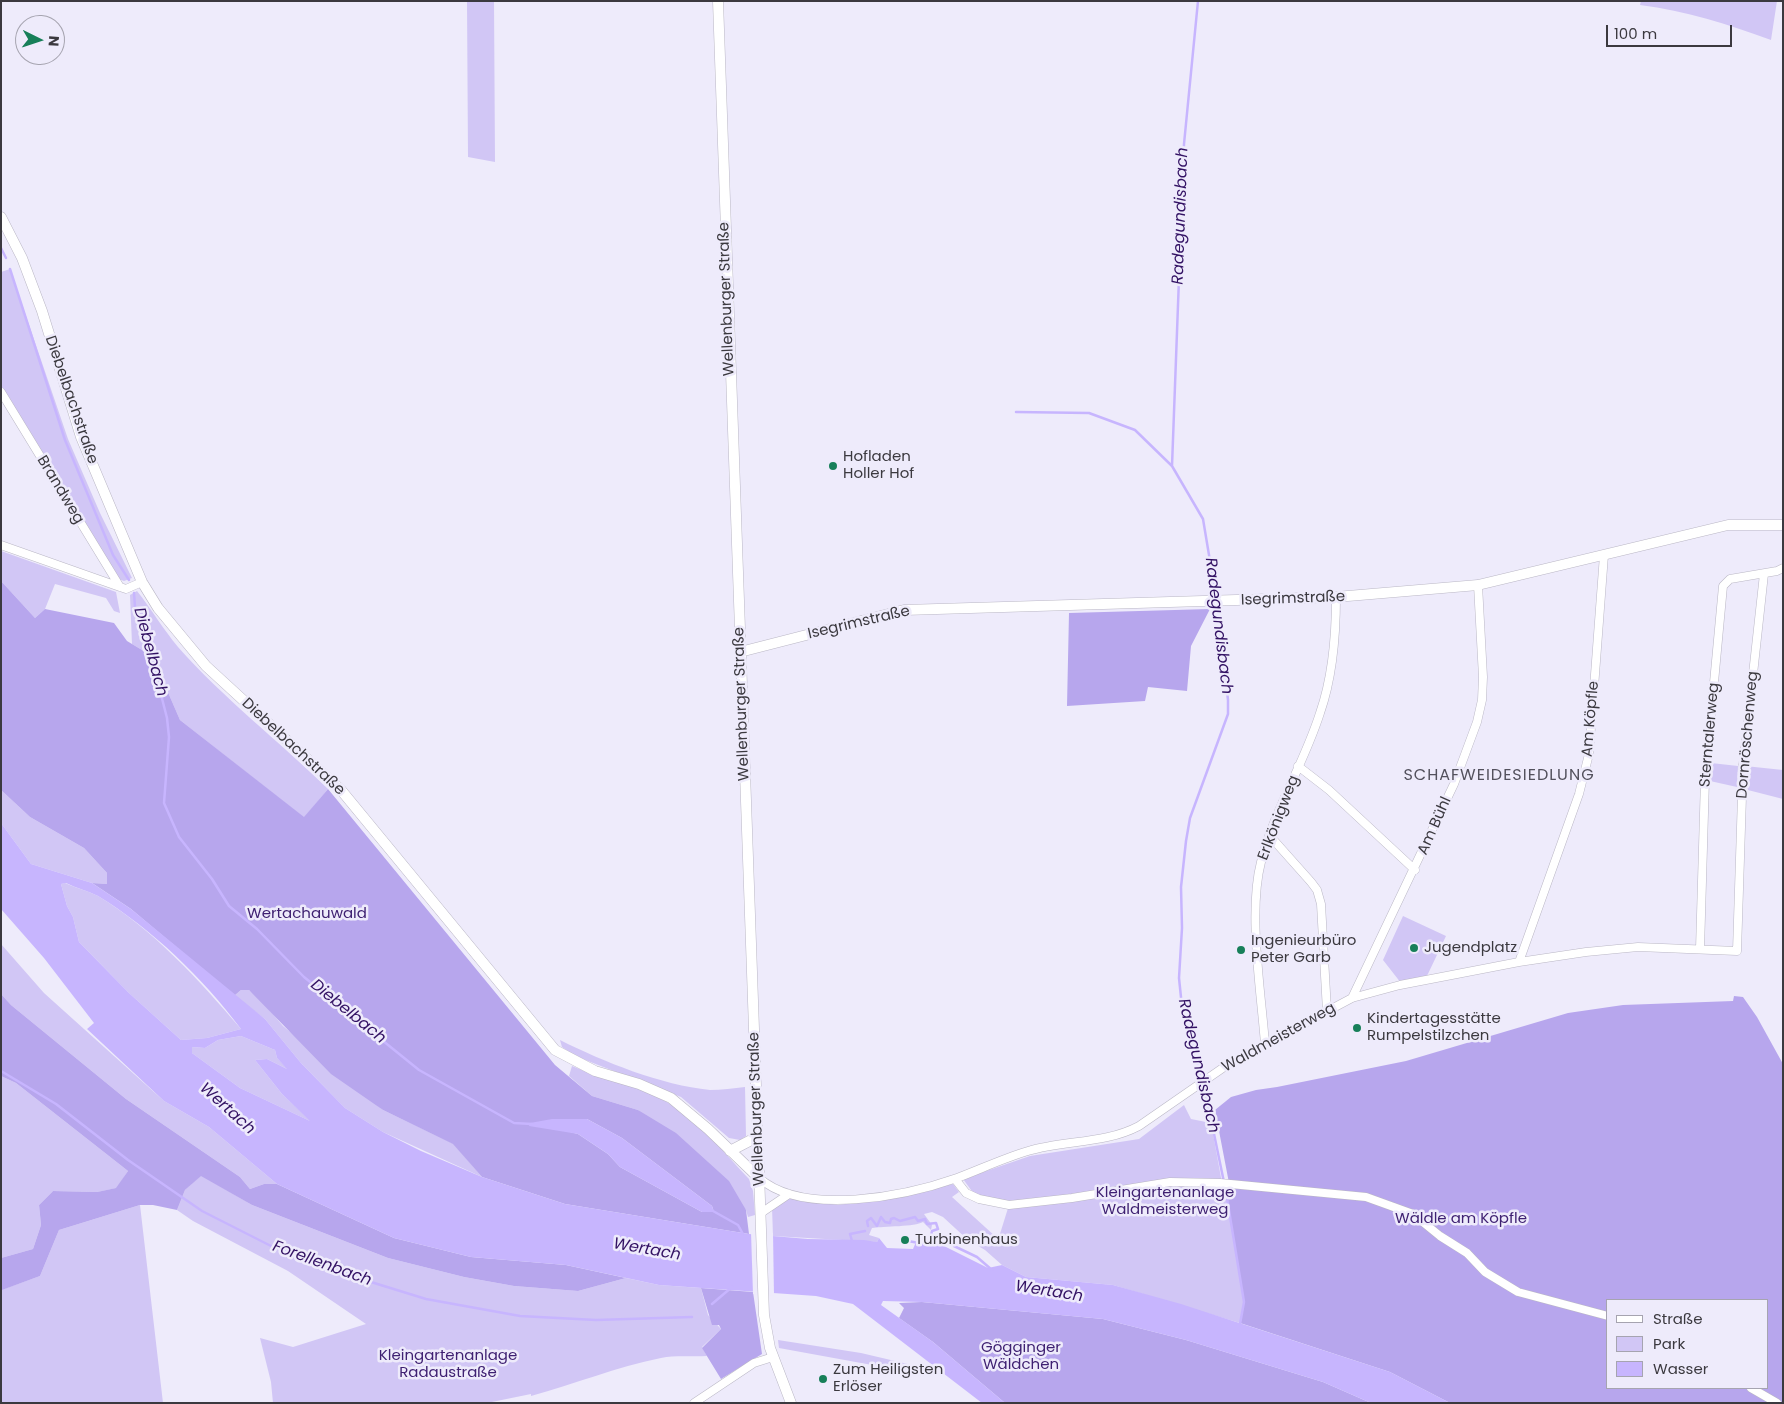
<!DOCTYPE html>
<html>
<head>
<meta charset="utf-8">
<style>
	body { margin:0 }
	#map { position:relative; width:1784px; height:1404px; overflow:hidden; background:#eeebfb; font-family:Poppins,sans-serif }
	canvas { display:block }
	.frame { position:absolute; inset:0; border:2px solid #3b393f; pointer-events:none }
	.legend { position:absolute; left:1606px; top:1299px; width:162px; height:90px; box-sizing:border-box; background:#eeebfb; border:1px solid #a6a4b0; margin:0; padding:6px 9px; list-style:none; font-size:15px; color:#3b393f }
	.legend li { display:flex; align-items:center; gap:10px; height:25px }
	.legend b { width:25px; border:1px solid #a6a4b0 }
	.north { position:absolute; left:15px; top:15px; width:50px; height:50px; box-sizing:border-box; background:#eeebfb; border:1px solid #a6a4b0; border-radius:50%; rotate:94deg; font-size:14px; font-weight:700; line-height:20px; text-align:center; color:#3b393f }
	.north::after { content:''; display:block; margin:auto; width:18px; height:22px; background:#177f59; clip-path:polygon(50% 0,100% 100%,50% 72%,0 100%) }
	.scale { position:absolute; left:1606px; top:25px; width:126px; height:22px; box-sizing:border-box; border:2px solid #3b393f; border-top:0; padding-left:6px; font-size:15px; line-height:18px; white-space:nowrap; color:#3b393f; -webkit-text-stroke:4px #eeebfb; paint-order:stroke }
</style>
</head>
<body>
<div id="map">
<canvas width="1784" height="1404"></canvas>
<div class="frame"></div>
<ul class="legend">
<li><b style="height:6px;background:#fff"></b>Straße</li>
<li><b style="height:14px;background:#d1c6f5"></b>Park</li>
<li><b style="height:14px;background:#c7b5fe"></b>Wasser</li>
</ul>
<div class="north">N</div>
<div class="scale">100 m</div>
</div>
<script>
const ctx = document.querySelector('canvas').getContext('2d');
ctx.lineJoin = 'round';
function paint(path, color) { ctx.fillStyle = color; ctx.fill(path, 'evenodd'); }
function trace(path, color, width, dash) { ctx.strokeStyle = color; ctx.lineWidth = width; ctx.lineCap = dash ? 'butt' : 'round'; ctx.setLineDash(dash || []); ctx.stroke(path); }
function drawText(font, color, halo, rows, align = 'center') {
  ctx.font = font + ' Poppins,sans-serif'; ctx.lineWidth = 5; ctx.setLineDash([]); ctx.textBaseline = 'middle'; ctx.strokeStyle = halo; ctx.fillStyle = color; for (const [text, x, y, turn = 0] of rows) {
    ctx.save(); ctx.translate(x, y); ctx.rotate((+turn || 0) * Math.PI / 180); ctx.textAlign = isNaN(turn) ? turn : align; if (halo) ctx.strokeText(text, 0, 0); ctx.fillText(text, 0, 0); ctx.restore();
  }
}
paint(new Path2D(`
	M467 1H494L495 162 468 157Z
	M1641 1H1777L1771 40C1728 24 1686 11 1640 5Z
	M10 269 68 439 100 513 132 578 124 581 116 578 1 387V272Z
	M1 551 116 592 120 613 114 611 106 598 55 584 45 609 35 618 1 581Z
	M137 591C152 610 163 629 178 647 223 698 279 741 328 789L304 818 180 720 167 690 157 659 132 644 130 595Z
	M1711 763 1738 766 1737 787 1710 781Z
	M1745 766 1783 770V799L1744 789Z
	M1 790 30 817 84 848 107 873V884L92 883 31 864 1 823Z
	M65 883C76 888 88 891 98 896 154 930 199 980 241 1029L207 1038 181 1040 129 993 79 942 73 917 67 906 61 884Z
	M1403 916 1446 936 1426 978 1401 983 1383 960Z
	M1 944 44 993 164 1101 209 1127 277 1184H264L250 1189 240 1177 126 1099 11 1005 1 994Z
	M241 990H249L260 999 283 1026 383 1110 454 1144 482 1177 383 1132 345 1108 301 1063 265 1019 234 996Z
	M241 1036 275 1050 277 1058 289 1070 267 1059 255 1060 282 1094 312 1122 240 1088 192 1053V1047L205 1048 218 1040Z
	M560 1040C604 1062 661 1085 710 1090 721 1090 734 1088 745 1087L746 1136 740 1140 729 1138 681 1097 575 1056 562 1047Z
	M572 1066C600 1078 631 1083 658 1097 693 1115 722 1150 749 1179L753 1191 755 1215 748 1217 746 1210 638 1110 592 1096 569 1076Z
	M1 1076 16 1083 128 1171 117 1188 97 1192 53 1191 39 1205 41 1225 33 1249 1 1258Z
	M1184 1105 1191 1119 1211 1123 1222 1183 1226 1192 1245 1305 1240 1323 1113 1285 1026 1277 1002 1265 985 1250 968 1240 943 1217 932 1212 924 1214 932 1225 931 1230 923 1222C915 1227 884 1226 872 1228L869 1235 879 1238 877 1242 773 1236 772 1207 788 1198 838 1205 888 1198 953 1184 959 1192 952 1197 996 1237H999L1009 1205 974 1194 963 1179 1030 1156 1139 1139Z
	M201 1175 252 1205 388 1258 464 1277 514 1286 578 1291 626 1278 659 1285 701 1288 708 1315 721 1329 702 1347 707 1356C692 1357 675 1355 661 1358 616 1367 575 1384 531 1396V1394L487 1403H273L271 1382 260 1338 293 1347 366 1324 288 1271 193 1221 177 1210 185 1190Z
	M140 1205 163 1403H1V1290L40 1276 59 1230Z
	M778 1340 861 1353 912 1365 918 1376 900 1374 894 1369 779 1348Z`), '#d1c6f5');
paint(new Path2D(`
	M1 581 35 618 45 609 114 623 127 641 157 659 167 690 180 720 304 817 328 789 555 1065 592 1096 638 1110 676 1133 729 1181 746 1210 749 1234 565 1204 482 1177 453 1144 383 1110 331 1074 249 990H241L234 996 131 909 92 883 107 884V873L84 848 30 817 1 790ZM552 1119H587L622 1138 712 1206 714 1212H702L620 1167 608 1154 578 1134 570 1132Z
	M1210 609 1191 646 1187 691 1148 687 1145 701 1067 706 1069 613Z
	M1 994 11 1005 126 1099 240 1177 250 1189 264 1184H277L394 1238 471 1257 566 1265 626 1278 578 1291 514 1286 464 1277 388 1258 252 1205 201 1176 185 1190 177 1210 153 1205H140L59 1230 40 1276 2 1290 1 1258 33 1249 41 1225 39 1205 53 1191 97 1192 116 1188 128 1171 16 1083 1 1076Z
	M1734 996 1743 997 1757 1017 1783 1064V1403H1450L1390 1372 1240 1323 1244 1301 1226 1192 1229 1183 1215 1110 1231 1097 1256 1090 1277 1087 1406 1061 1568 1013 1623 1005 1733 1001ZM1608 1300H1768V1388H1608Z
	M701 1288 753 1292 762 1354 721 1379 702 1348 721 1329 719 1325H712Z
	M922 1302 1103 1319 1186 1340 1323 1382 1371 1403H1005L933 1342 899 1318 904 1308 899 1303Z`), '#b7a6ed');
paint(new Path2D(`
	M1 823 31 864 92 883 131 909 265 1019 301 1063 345 1108 383 1132 421 1151 482 1177 565 1204 749 1234 808 1239 864 1240 877 1242 879 1238 887 1248 913 1249 916 1242 934 1241 988 1268 1002 1265 1026 1277 1113 1285 1181 1304 1390 1372 1450 1403H1371L1323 1382 1186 1340 1103 1319 922 1302 883 1301 881 1305 933 1342 1005 1403H982L853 1304 816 1296 659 1285 566 1265 471 1257 394 1238 277 1184 209 1127 164 1101 87 1029 94 1023 44 958 1 909ZM66 883C76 888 88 891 98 896 152 929 203 978 241 1029L207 1038 181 1040 129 993 79 942 73 917 67 906 61 884ZM241 1036 275 1050 277 1058 287 1069 267 1059 255 1060 282 1094 310 1121 240 1088 192 1053V1047L205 1048 218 1040Z
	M552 1119H587L622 1138 712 1206 714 1212H702L620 1167 608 1154 578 1134 529 1126 530 1123Z`), '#c7b5fe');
paint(new Path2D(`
	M751 1232 773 1233 774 1296 753 1294Z`), '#eeebfb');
trace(new Path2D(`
	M1198 1 1184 144 1172 466 1203 519 1216 597
	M1 248 6 258
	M10 269 65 440 113 555 129 580
	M1016 412 1089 413 1135 430 1172 466
	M134 593 135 607 147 640 167 718 169 737 164 803 179 837 212 879 229 906 257 929 304 977 419 1070 514 1123 532 1124
	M1217 605 1228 700V714L1190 818 1186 841 1181 887 1182 928 1179 978 1182 1007 1206 1095 1226 1192 1244 1302 1240 1324
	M1 1071 56 1104 128 1160 202 1211 271 1246 358 1278 426 1299 520 1316 596 1320 692 1317
	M713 1211 738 1225 743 1234
	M868 1226 867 1221 871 1218 877 1226 881 1217 885 1222 890 1223 891 1219 894 1218 900 1221 915 1217 918 1221 925 1219 927 1224 936 1223 938 1229 932 1231 931 1236 936 1237 940 1234 948 1242H952L954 1246 977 1257 992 1270
	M852 1241 850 1234 865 1231
	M908 1241 919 1243
	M712 1304 732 1287`), '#c7b5fe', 2.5);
const minor = new Path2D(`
	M1 392 120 587
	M1 545 120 587 126 589 142 582
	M1298 766 1329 790 1415 870
	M1270 836 1311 882 1317 890 1321 904 1327 1011
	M1700 949 1705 779 1723 586 1730 579 1777 571 1783 568
	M1519 962 1579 794 1589 754 1604 555
	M1352 998 1454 784 1477 722 1482 700 1483 677 1478 585
	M1265 1044C1261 991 1248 912 1261 862 1274 810 1304 764 1320 713 1333 676 1336 637 1336 597
	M759 1178C804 1217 906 1196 957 1178 981 1169 1004 1158 1028 1151 1065 1140 1105 1144 1139 1126L1230 1063 1352 998 1400 985 1519 962 1586 952 1638 947 1737 951 1743 765 1764 574
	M955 1179 966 1193 979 1199 1009 1205 1072 1198 1170 1182 1220 1183 1366 1197 1413 1214 1440 1236 1467 1253 1485 1272 1518 1292 1608 1316
	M761 1213 789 1194
	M1751 1388 1777 1403
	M694 1403 754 1363 773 1357`);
const tertiary = new Path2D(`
	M718 1 764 1315 770 1348 791 1403
	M1 217 22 258 42 311 81 437 142 582 158 608 206 666 341 790 555 1050 595 1071 639 1084 671 1098 708 1129 759 1178
	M740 652 904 610 1336 597 1478 585 1728 525H1783
	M730 1151 757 1137`);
trace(minor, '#bab7c5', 9);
trace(tertiary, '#bab7c5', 11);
trace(minor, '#fff', 8);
trace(tertiary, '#fff', 10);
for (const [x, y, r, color] of [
	[833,466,5,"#177f59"],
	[1414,948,5,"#177f59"],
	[1241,950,5,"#177f59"],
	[1357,1028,5,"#177f59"],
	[905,1240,5,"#177f59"],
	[823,1379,5,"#177f59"]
]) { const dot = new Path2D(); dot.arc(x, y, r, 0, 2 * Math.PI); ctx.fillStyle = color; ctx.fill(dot); trace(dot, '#eeebfb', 2); }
drawText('15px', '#3b393f', '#eeebfb', [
	["Wellenburger Straße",727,299,-92],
	["Diebelbachstraße",71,400,71],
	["Brandweg",60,490,59],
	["Isegrimstraße",1293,599,-2],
	["Isegrimstraße",859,623,-13],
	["Wellenburger Straße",742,704,-92],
	["Am Köpfle",1591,719,-85],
	["Sterntalerweg",1710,735,-85],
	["Dornröschenweg",1748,735,-85],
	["Diebelbachstraße",293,747,43],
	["Erlkönigweg",1279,818,-69],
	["Am Bühl",1435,826,-66],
	["Waldmeisterweg",1279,1038,-29],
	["Wellenburger Straße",757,1109,-92]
]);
drawText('15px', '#3b393f', '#eeebfb', [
	["Hofladen",843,457],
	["Holler Hof",843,474],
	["Ingenieurbüro",1251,941],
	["Peter Garb",1251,958],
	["Jugendplatz",1424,948],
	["Kindertagesstätte",1367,1019],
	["Rumpelstilzchen",1367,1036],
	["Turbinenhaus",915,1240],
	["Zum Heiligsten",833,1370],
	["Erlöser",833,1387]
], 'left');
drawText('15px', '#3f2172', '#eeebfb', [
	["Wertachauwald",307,914],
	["Kleingartenanlage",1165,1193],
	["Waldmeisterweg",1165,1210],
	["Wäldle am Köpfle",1461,1219],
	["Gögginger",1021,1348],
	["Wäldchen",1021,1365],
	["Kleingartenanlage",448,1356],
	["Radaustraße",448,1373]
]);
drawText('italic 16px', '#331264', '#eeebfb', [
	["Radegundisbach",1181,216,-88],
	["Radegundisbach",1218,626,83],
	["Diebelbach",150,652,75],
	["Diebelbach",348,1012,39],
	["Radegundisbach",1198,1066,77],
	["Wertach",227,1109,42],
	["Wertach",647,1250,10],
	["Forellenbach",322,1264,20],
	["Wertach",1049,1292,9]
]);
ctx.letterSpacing = '1px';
drawText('16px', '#53515d', '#eeebfb', [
	["SCHAFWEIDESIEDLUNG",1499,776]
]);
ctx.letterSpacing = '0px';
</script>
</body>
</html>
